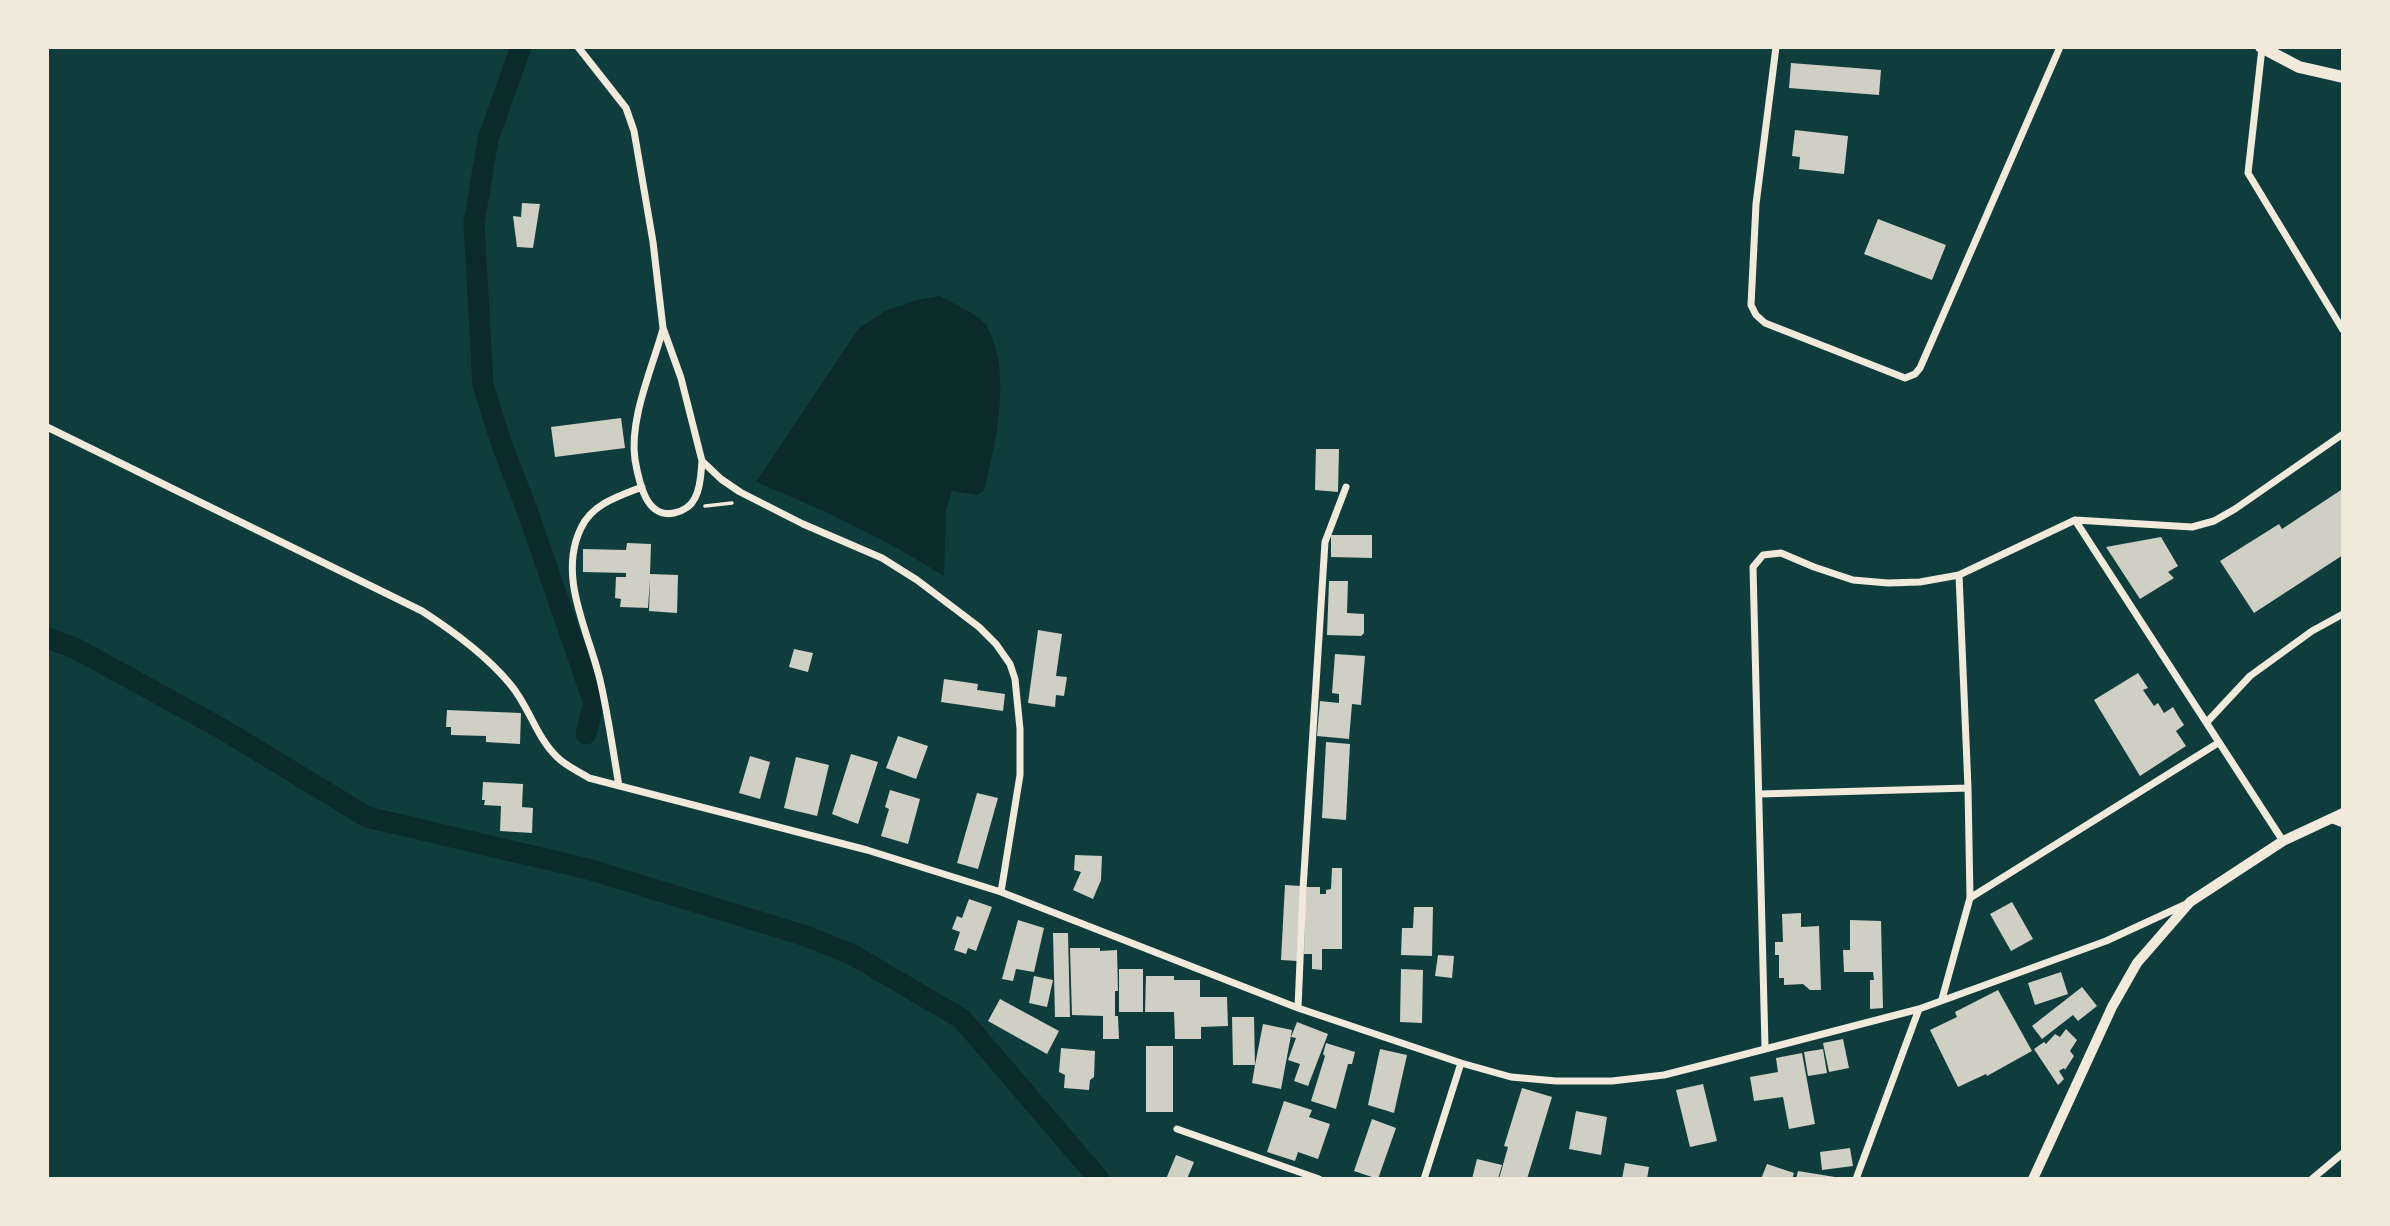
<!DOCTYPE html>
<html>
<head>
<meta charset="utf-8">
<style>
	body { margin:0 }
	#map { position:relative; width:2390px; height:1226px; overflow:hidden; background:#0f3d3e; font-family:"Work Sans",sans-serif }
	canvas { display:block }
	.frame { position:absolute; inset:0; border:49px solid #f1e9da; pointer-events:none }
</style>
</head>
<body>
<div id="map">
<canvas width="2390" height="1226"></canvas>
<div class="frame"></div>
</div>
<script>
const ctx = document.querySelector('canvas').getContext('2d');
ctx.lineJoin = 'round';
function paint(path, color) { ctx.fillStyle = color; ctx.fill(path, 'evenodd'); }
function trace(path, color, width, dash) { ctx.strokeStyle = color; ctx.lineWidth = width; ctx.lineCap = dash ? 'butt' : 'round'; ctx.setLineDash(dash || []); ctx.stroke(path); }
paint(new Path2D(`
	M940 296C951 303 980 315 986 325 1013 368 996 445 984 490L977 495 952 491 946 510 944 576C884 538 822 509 756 482L859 328 885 311 917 300Z`), '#0a2a2b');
trace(new Path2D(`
	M521 47 488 139 474 223 483 385 502 445 527 510 594 703 586 734
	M47 638 75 648 224 730 367 817 588 869 806 936 853 955 962 1019 1099 1179`), '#0a2a2b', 21);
paint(new Path2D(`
	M1791 63 1881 70 1879 95 1789 88Z
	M1795 130 1848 136 1844 174 1799 169 1800 157 1792 156Z
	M522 203 540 204 533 248 517 247 513 216 521 217Z
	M1878 219 1946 245 1932 280 1864 254Z
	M621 418 625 448 555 457 551 427Z
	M1316 449H1339L1338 492 1315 490Z
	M2341 490 2343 493V555L2254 613 2220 561 2279 524 2282 529Z
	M1331 535H1372V558L1331 557Z
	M2161 537 2178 566 2168 572 2174 578 2140 599 2106 547Z
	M627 543 651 544 650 574 678 575 677 613 649 611 650 579 648 608 620 607 621 599 615 598 616 577H626V573L583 572V549L626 550Z
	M1329 581H1348L1347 613 1364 614V633L1361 636 1327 635Z
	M1038 630 1062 634 1056 676 1067 677 1064 696 1056 695 1055 707 1028 703Z
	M794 649 813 653 808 672 789 667Z
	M1335 654 1365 656 1361 705 1352 704 1349 739 1317 736 1320 701 1339 703V694L1332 693Z
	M2138 673 2148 688 2143 690 2154 706 2158 703 2164 713 2173 707 2177 714 2184 725 2176 731 2186 746 2140 776 2094 700Z
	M944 679 978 684 977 690 1005 694 1003 711 941 702Z
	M447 710 521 713 520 744 486 742V736L451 735V727H446Z
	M898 736 928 746 916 779 886 768Z
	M1326 742 1350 744 1346 820 1322 818Z
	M851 754 878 762 858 824 832 814Z
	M750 756 770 762 760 799 739 793Z
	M796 757 829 765 817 816 784 808Z
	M483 782 523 784 522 807 533 808 532 833 500 831 501 806 484 805 485 800H482Z
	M890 790 920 799 908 844 881 836 889 809 885 807Z
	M977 793 998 798 978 869 957 863Z
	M1075 855 1102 856 1101 880 1093 899 1073 890 1081 872 1074 870Z
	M1332 868H1342V949H1322V970L1312 969V954H1304L1305 887H1320V894H1326V890L1331 889Z
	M1285 885 1301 886 1297 961 1281 960Z
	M969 899 992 907 976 951 968 948 966 954 954 950 960 932 952 929 957 916 962 918Z
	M2012 902 2033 939 2011 951 1990 914Z
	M1414 907H1433L1432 956 1401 955 1402 928H1413Z
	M1801 913V927L1819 926 1821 990H1810L1803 984 1784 985V978H1779V955H1775V942H1783L1782 914Z
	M1018 920 1044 928 1034 972 1016 969 1013 981 1002 979Z
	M1850 920 1881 921 1883 1008 1870 1009V980H1874L1873 972H1844L1843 950H1850Z
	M1053 933H1068L1070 1017H1055Z
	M1070 948H1100V951L1117 950 1118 991H1115V1016H1118L1119 1039H1103V1016L1072 1015Z
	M1438 955 1454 956 1452 978 1435 976Z
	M1119 969H1143V1012H1119Z
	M1401 969 1423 970 1422 1023 1400 1022Z
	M2061 972 2068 994 2035 1005 2028 983Z
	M1034 976 1053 980 1047 1007 1029 1003Z
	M1146 976H1174V980H1200V997H1227L1228 1026 1201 1027V1039H1175L1174 1012H1145Z
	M2082 987 2097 1006 2078 1021 2073 1015 2042 1039 2032 1026Z
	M1998 990 2032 1051 1987 1076 1986 1074 1958 1087 1930 1030 1957 1017 1955 1012Z
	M1000 999 1059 1031 1047 1054 988 1021Z
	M1232 1017H1254L1255 1065 1263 1024 1292 1030 1281 1089 1252 1083 1255 1065H1233Z
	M1297 1022 1328 1034 1308 1086 1294 1081 1300 1064 1288 1060 1296 1038 1291 1037Z
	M2066 1029 2077 1040 2070 1051 2074 1056 2065 1070 2064 1068 2059 1071 2064 1079 2058 1085 2034 1049 2044 1042 2046 1044 2055 1034 2060 1037Z
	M1843 1039 1849 1068 1829 1072 1823 1043Z
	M1326 1043 1355 1052 1352 1064H1348L1336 1109 1311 1101 1325 1056 1323 1054Z
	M1146 1046H1173V1112H1146Z
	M1061 1048 1095 1051 1094 1077 1090 1080 1089 1090 1064 1088 1065 1075 1059 1072Z
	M1380 1049 1407 1055 1394 1113 1368 1105Z
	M1823 1049 1827 1073 1808 1076 1804 1052Z
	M1802 1053 1815 1124 1789 1129 1783 1097 1754 1101 1750 1077 1778 1072 1776 1058Z
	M1703 1084 1717 1141 1690 1147 1676 1090Z
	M1522 1088 1552 1097 1527 1179H1499L1508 1147 1504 1146Z
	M1284 1101 1312 1110 1309 1117 1330 1124 1318 1159 1298 1152 1295 1161 1267 1152Z
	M1576 1111 1607 1117 1601 1155 1569 1149Z
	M1372 1119 1396 1128 1378 1179 1354 1171Z
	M1850 1148 1853 1166 1822 1170 1820 1152Z
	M1176 1155 1194 1162 1187 1179H1166Z
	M1477 1159 1502 1165 1498 1179H1472Z
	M1625 1163 1649 1167 1647 1179H1622Z
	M1767 1164 1794 1173 1792 1179H1761Z
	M1798 1171 1835 1177 1834 1179H1796Z`), '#cfcfc3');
trace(new Path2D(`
	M705 506 732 503`), '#f1e9da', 3.5);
trace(new Path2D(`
	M578 47 626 108 634 131 653 242 663 328 681 378 702 461 721 479 740 492 803 524 882 558 917 580 979 627 996 644 1010 664 1015 679 1020 729V775L1001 892
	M1776 47 1756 204 1751 305 1756 315 1765 323 1905 378 1915 374 1920 368 2060 47
	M2262 48 2248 173 2343 330
	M663 329C652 369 629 419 635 460 639 482 646 519 674 513 684 511 691 506 695 498 701 487 701 472 702 461
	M47 427 422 611C453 631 486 655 510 684 529 706 536 737 557 757 566 766 578 771 589 778L867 850 1001 892 1298 1008 1461 1063 1511 1077 1556 1081H1612L1664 1075 1719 1061 1919 1009 2106 941 2184 905
	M2075 520 2283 841
	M2207 722 2250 676 2312 631 2343 614
	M619 786C613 751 608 714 600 680 589 632 557 577 581 528 592 504 619 496 642 487
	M1760 794 1968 788
	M2330 819 2343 824
	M1970 898 2218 743
	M1942 999 1970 898 1968 788 1959 575
	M1298 1008 1303 889 1325 542 1346 487
	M1765 1047 1753 567 1763 555 1781 553 1814 567 1853 580 1888 583 1920 582 1959 575 2075 520 2192 527 2214 521 2235 509 2343 434
	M1177 1129 1319 1179
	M1424 1179 1461 1063
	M1856 1179 1919 1009
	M2312 1179 2343 1153`), '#f1e9da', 7);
trace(new Path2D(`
	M2033 1179 2112 1007 2137 963 2190 902 2283 841 2343 813`), '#f1e9da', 10);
trace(new Path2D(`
	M2261 47 2299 67 2343 77`), '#f1e9da', 12);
</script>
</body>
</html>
